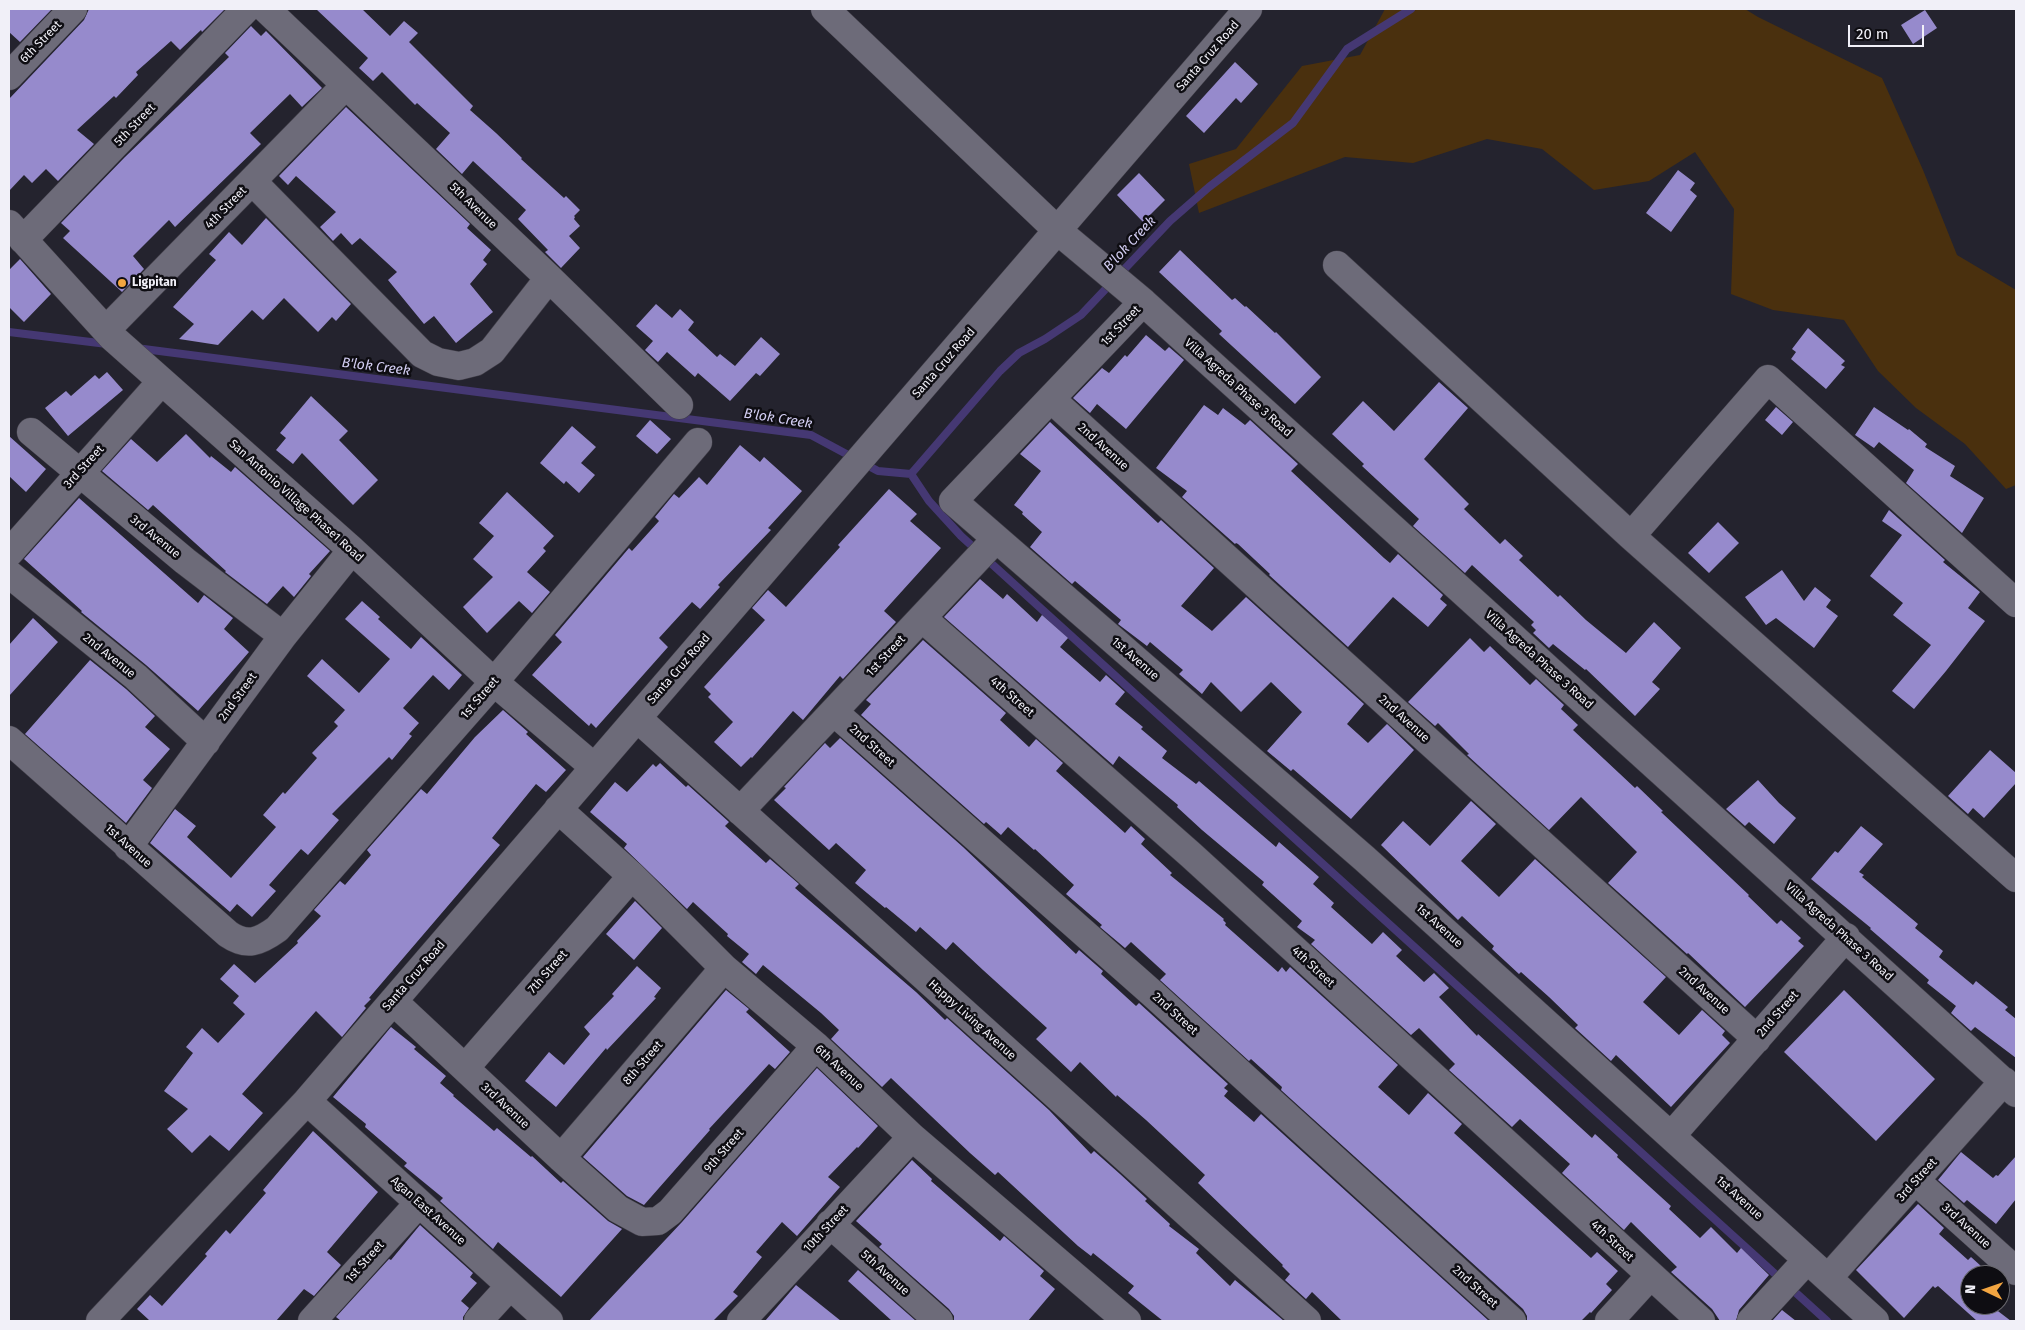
<!DOCTYPE html>
<html>
<head>
<meta charset="utf-8">
<style>
	body { margin:0 }
	#map { position:relative; width:2025px; height:1330px; overflow:hidden; background:#24232e; font-family:"Fira Sans",sans-serif }
	canvas { display:block }
	.frame { position:absolute; inset:0; border:10px solid #f1f0f8; pointer-events:none }
	.north { position:absolute; left:1960px; top:1265px; width:50px; height:50px; box-sizing:border-box; background:#0e0d12; border:1px solid #69686e; border-radius:50%; rotate:273deg; font-size:14px; font-weight:700; line-height:20px; text-align:center; color:#f1f0f8 }
	.north::after { content:''; display:block; margin:auto; width:18px; height:22px; background:#f2a541; clip-path:polygon(50% 0,100% 100%,50% 72%,0 100%) }
	.scale { position:absolute; left:1848px; top:25px; width:76px; height:22px; box-sizing:border-box; border:2px solid #f1f0f8; border-top:0; padding-left:6px; font-size:15px; line-height:18px; white-space:nowrap; color:#f1f0f8; -webkit-text-stroke:4px #0e0d12; paint-order:stroke }
</style>
</head>
<body>
<div id="map">
<canvas width="2025" height="1330"></canvas>
<div class="frame"></div>
<div class="north">N</div>
<div class="scale">20 m</div>
</div>
<script>
const ctx = document.querySelector('canvas').getContext('2d');
ctx.lineJoin = 'round';
function paint(path, color) { ctx.fillStyle = color; ctx.fill(path, 'evenodd'); }
function trace(path, color, width, dash) { ctx.strokeStyle = color; ctx.lineWidth = width; ctx.lineCap = dash ? 'butt' : 'round'; ctx.setLineDash(dash || []); ctx.stroke(path); }
function drawText(font, color, halo, rows, align = 'center') {
  ctx.font = font + ' "Fira Sans",sans-serif'; ctx.lineWidth = 5; ctx.setLineDash([]); ctx.textBaseline = 'middle'; ctx.strokeStyle = halo; ctx.fillStyle = color; for (const [text, x, y, turn = 0] of rows) {
    ctx.save(); ctx.translate(x, y); ctx.rotate((+turn || 0) * Math.PI / 180); ctx.textAlign = isNaN(turn) ? turn : align; if (halo) ctx.strokeText(text, 0, 0); ctx.fillText(text, 0, 0); ctx.restore();
  }
}
paint(new Path2D(`
	M1385 9H1745L1758 17 1882 78 1923 170 1957 255 2016 290V485L2006 489 1965 444 1916 408 1878 371 1844 320 1773 310 1731 294 1734 209 1695 152 1649 181 1594 190 1542 149 1487 139 1413 163 1345 157 1199 213 1189 164 1236 149 1302 66 1360 55Z`), '#4a300e');
trace(new Path2D(`
	M9 332 107 344
	M136 348 811 435 878 471 911 474
	M911 474 929 501 961 536 1827 1321
	M911 474 1000 371 1019 353 1045 339 1081 315 1170 221 1209 187 1293 123 1347 49 1411 9`), '#453873', 8);
paint(new Path2D(`
	M9 9H52L20 42 9 32Z
	M89 9H225L202 32 201 30 180 50 171 41 136 72 138 75 116 98 114 96 77 130 94 144 58 181 46 169 32 183 24 175 9 191V99L84 20Z
	M316 9H362L390 36 404 21 418 33 409 42 473 106 470 110 496 133 522 158 521 159 564 198 566 196 580 210 574 216 575 217 574 219 580 226 569 236 580 248 561 268 545 252 548 250 518 219 526 210 473 161 462 174 436 149 450 133 417 103 415 105 382 72 373 81 359 68 368 58Z
	M1925 10 1937 28 1913 44 1901 25Z
	M251 26 261 36 266 31 322 88 302 107 290 94 250 133 261 144 175 227 169 220 133 256 144 269 122 292 63 238 70 231 61 223 125 157 229 57 225 53Z
	M1235 62 1258 84 1241 103 1236 98 1204 133 1186 116Z
	M346 107 470 224 467 228 491 250 483 260 487 264 470 284 493 312 456 343 434 316 424 324 388 280 397 272 360 238 352 245 341 233 333 241 320 227 336 212 296 176 288 185 279 176Z
	M1678 170 1695 183 1690 190 1697 196 1671 232 1646 213Z
	M1139 173 1165 200 1143 222 1117 195Z
	M266 218 351 304 336 321 332 317 318 332 284 298 263 320 252 310 218 345 179 339 194 324 173 307 216 260 209 254 229 232 242 245Z
	M1180 250 1232 300 1235 298 1245 307 1246 306 1275 333 1276 332 1321 377 1295 404 1219 334 1222 331 1159 272Z
	M20 259 51 294 24 322 9 307V270Z
	M656 304 672 318 680 309 694 322 688 330 717 357 720 354 735 366 761 337 780 354 760 376 756 373 730 401 698 373 695 377 667 352 658 362 645 350 653 341 636 326Z
	M1808 328 1845 361 1841 365 1845 367 1826 389 1791 359 1796 352 1792 349Z
	M1146 335 1165 351 1169 347 1184 360 1126 429 1097 404 1090 413 1073 398 1102 368 1109 373 1125 355 1127 357Z
	M107 372 123 390 68 436 45 408 66 391 71 396 95 375 99 379Z
	M1439 382 1468 408 1424 459 1469 504 1464 509 1500 544 1505 539 1523 556 1519 560 1558 597 1560 595 1586 620 1626 653 1654 622 1681 648 1652 682 1660 689 1635 716 1586 669 1585 670 1553 644 1549 648 1533 633 1536 630 1531 625 1534 622 1472 565 1465 573 1413 526 1419 519 1362 466 1364 464 1332 434 1363 401 1394 431Z
	M311 396 348 431 339 440 378 480 353 505 302 453 293 464 276 450 286 438 280 433Z
	M1204 405 1218 415 1223 408 1245 425 1250 420 1298 464 1291 471 1384 558 1390 563 1398 554 1443 595 1440 599 1447 605 1428 627 1393 597 1348 647 1269 575 1270 574 1238 544 1236 543 1235 544 1182 497 1187 491 1156 468Z
	M1776 407 1793 422 1782 435 1765 420Z
	M1874 407 1908 430 1909 429 1927 444 1925 447 1955 466 1950 476 1984 498 1962 533 1906 483 1914 470 1879 442 1874 448 1855 435Z
	M650 420 671 439 657 454 636 436Z
	M1050 422 1158 523 1161 520 1214 568 1181 606 1212 631 1246 597 1364 704 1347 724 1368 743 1387 724 1414 750 1351 819 1293 769 1291 771 1267 751 1302 712 1271 682 1241 712 1211 682 1202 694 1179 674 1183 670 1150 642 1147 646 1118 624 1121 620 1075 581 1072 584 1030 547 1042 532 1022 514 1023 512 1014 505 1041 471 1020 454Z
	M572 426 596 447 581 463 595 475 579 493 566 481 564 484 540 463Z
	M186 434 210 458 211 456 231 472 235 467 330 551 309 574 311 576 294 597 283 586 267 604 225 572 226 571 153 505 148 510 102 471 131 439 157 462Z
	M9 436 46 469 26 492 9 476Z
	M740 445 760 462 764 457 802 491 768 528 771 530 718 585 720 587 700 609 692 602 659 638 668 647 596 728 591 723 589 726 532 675 562 642 555 635 629 548 632 551 659 521 655 517 674 494 679 498 699 477 707 485Z
	M889 489 917 514 910 521 941 548 884 611 896 622 843 679 840 676 803 720 793 711 752 758 751 757 741 767 714 742 733 722 708 697 711 694 704 687 765 620 752 608 768 590 786 607 840 547 838 545Z
	M507 492 554 536 543 548 546 551 527 572 550 592 532 613 519 601 487 633 463 607 493 577 473 559 494 536 479 523Z
	M79 498 198 603 204 595 233 618 224 629 249 652 198 711 146 665 81 612 82 611 24 559Z
	M1889 510 1945 560 1943 562 1980 592 1968 608 1985 621 1946 671 1914 709 1892 691 1931 645 1893 615 1903 603 1870 576 1902 535 1882 521Z
	M1718 522 1739 543 1709 573 1688 553Z
	M1782 570 1804 601 1815 587 1831 600 1826 607 1838 616 1814 648 1776 618 1766 625 1745 597Z
	M980 579 1003 599 1007 594 1037 622 1042 615 1068 638 1060 647 1100 682 1106 675 1125 692 1115 704 1143 727 1141 729 1167 751 1162 758 1196 784 1199 781 1276 847 1279 842 1319 877 1313 884 1334 903 1331 907 1372 944 1383 932 1402 950 1396 956 1424 982 1434 973 1449 988 1439 997 1477 1036 1478 1034 1592 1138 1595 1134 1618 1155 1617 1157 1671 1206 1669 1209 1700 1238 1711 1227 1737 1253 1741 1248 1769 1275 1739 1310 1736 1321H1720L1712 1309 1671 1272 1677 1267 1631 1222 1624 1230 1562 1173 1570 1164 1520 1119 1512 1127 1449 1070 1455 1064 1419 1028 1411 1035 1311 944 1315 940 1297 927 1302 921 1262 885 1264 882 1202 830 1177 807 1178 805 1119 756 1113 765 1105 758 944 617Z
	M362 601 380 617 378 619 411 649 421 637 462 675 449 690 433 675 403 708 419 723 409 734 412 736 392 760 389 757 332 814 339 820 308 855 301 849 269 885 276 891 252 917 237 904 230 912 150 843 175 809 196 826 187 837 231 878 276 827 263 815 283 792 285 794 317 758 312 753 338 726 334 722 345 710 307 676 322 659 359 693 390 659 345 619Z
	M33 618 58 642 9 696V645Z
	M1470 638 1484 652 1490 646 1530 685 1536 679 1564 705 1561 709 1578 725 1573 730 1635 788 1637 786 1663 811 1661 812 1749 895 1748 896 1777 924 1781 920 1801 938 1798 941 1804 946 1745 1007 1688 953 1687 954 1608 883 1637 852 1581 797 1549 830 1467 755 1469 754 1438 723 1435 726 1408 702Z
	M923 640 1006 713 1000 720 1029 747 1036 739 1063 763 1056 771 1125 833 1131 826 1145 839 1141 844 1172 873 1170 875 1224 919 1223 920 1226 923 1225 925 1278 972 1282 967 1286 972 1290 967 1398 1065 1378 1087 1409 1115 1428 1093 1462 1124 1454 1133 1591 1258 1597 1252 1618 1271 1606 1284 1612 1290 1591 1313 1590 1312 1581 1321H1527V1316L1523 1309 1281 1090 1282 1087 1251 1059 1249 1061 1160 980 1166 974 1131 942 1125 948 1100 927 1102 925 1066 894 1074 885 1035 849 1034 850 1008 827 1001 835 986 822 984 824 861 715 871 704 866 700Z
	M90 660 126 689 155 716 145 727 170 749 143 780 152 788 126 823 25 734Z
	M503 710 528 732 526 734 566 770 546 792 536 784 492 838 500 845 369 998 371 999 364 1006 366 1008 342 1037 316 1011 242 1094 263 1113 229 1151 210 1135 192 1153 167 1129 188 1109 164 1091 193 1053 186 1047 202 1028 218 1043 245 1014 233 1003 239 996 220 979 234 964 255 983 298 943 297 941 321 916 314 910 340 881 345 885 371 855 367 850 421 789 427 794 475 737Z
	M840 738 963 847 1076 954 1079 950 1103 971 1101 974 1136 1006 1139 1003 1228 1084 1224 1088 1228 1091 1224 1096 1254 1122 1261 1114 1489 1321H1342L1312 1292 1306 1299 1285 1280 1290 1274 1282 1266 1283 1265 1198 1183 1205 1175 1146 1120 1117 1095 1116 1097 1080 1062 1071 1072 1036 1039 1047 1028 983 970 953 942 946 950 920 927 916 932 886 907 885 908 855 883 866 870 836 843 829 850 774 800 786 788 784 787 825 743 830 748Z
	M1990 750 2016 773V783L1984 818 1973 808 1968 814 1948 796Z
	M660 763 686 787 688 785 729 822 725 826 766 863 770 859 799 884 795 888 916 992 945 1020 947 1018 1049 1110 1091 1154 1094 1151 1120 1174 1147 1199 1145 1201 1170 1224 1169 1226 1199 1249 1196 1253 1230 1286 1235 1280 1284 1321H1163L1128 1293 1134 1286 1093 1253 1091 1256 1078 1246 998 1172 995 1175 970 1153 891 1078 882 1087 831 1039 839 1030 821 1013 763 965 756 974 742 962 749 954 727 936 728 934 693 902 687 909 624 848 627 844 590 812 615 782 627 792 653 764 656 767Z
	M1758 780 1779 803 1796 818 1774 844 1749 822 1745 826 1726 809Z
	M1471 801 1496 824 1461 861 1499 897 1535 859 1666 977 1643 1002 1679 1035 1702 1010 1725 1031 1722 1035 1730 1043 1671 1107 1616 1055 1611 1061 1575 1028 1578 1025 1549 997 1521 972 1519 974 1492 949 1494 946 1462 916 1458 920 1381 845 1403 821 1430 846Z
	M1861 826 1883 844 1859 872 1864 875 1862 877 1918 924 1915 928 1943 951 1939 957 1973 985 1976 981 2008 1007 2005 1010 2016 1019V1058L1975 1027 1971 1031 1951 1013 1956 1006 1927 983 1929 980 1870 929 1871 928 1811 879 1835 851 1838 853Z
	M635 901 662 928 634 960 606 934Z
	M637 966 661 988 654 997 656 998 607 1050 606 1048 556 1107 525 1081 549 1052 564 1065 590 1034 584 1027 614 996 612 994Z
	M726 990 749 1009 746 1012 790 1052 775 1069 769 1064 709 1129 710 1130 644 1205 627 1196 583 1157Z
	M1844 990 1935 1079 1876 1141 1784 1052Z
	M391 1027 416 1047 414 1049 446 1076 440 1083 454 1095 453 1096 494 1131 497 1128 531 1157 532 1156 561 1183 563 1181 608 1221 622 1229 561 1297 498 1242 493 1249 440 1201 443 1198 404 1166 407 1163 365 1127 366 1124 333 1097Z
	M817 1068 878 1126 858 1148 857 1147 828 1177 840 1187 797 1236 782 1222 756 1252 762 1257 733 1292 738 1296 713 1321H589L682 1222Z
	M313 1131 378 1192 327 1252 341 1265 314 1296 304 1289 276 1321H148L149 1320 137 1309 150 1295 162 1306 207 1256 205 1254 226 1230 230 1234 266 1193 263 1190Z
	M1961 1152 1993 1178 1996 1175 1998 1176 2016 1156V1199L1996 1224 1967 1200 1964 1203 1938 1180Z
	M912 1160 932 1179 931 1181 1000 1241 1004 1236 1044 1271 1040 1276 1055 1289 1028 1321H954V1316L949 1309 879 1247 882 1244 856 1221Z
	M1918 1204 1944 1228 1939 1234 1968 1260 1971 1257 1991 1275H1970V1305H1990L2011 1321H1977L1938 1286 1935 1288 1933 1286 1904 1318 1856 1270Z
	M420 1225 473 1273 470 1277 477 1283 461 1301 469 1308 463 1317V1321H341L336 1317 389 1259 391 1260Z
	M858 1270 916 1321H892L848 1281Z
	M796 1285 841 1321H765Z
	M1782 1310 1796 1321H1772Z`), '#968acc');
const minor = new Path2D(`
	M266 9 549 278 679 405
	M825 9 1058 231 1143 302 2016 1093
	M9 76 73 9
	M252 181 422 354 438 362 459 366 475 362 492 351 549 278
	M9 224 112 337 352 550 494 682 594 767
	M23 240 246 9
	M1337 265 1631 536 2016 878
	M1143 302 953 501 1365 859 1875 1321
	M106 330 346 85
	M1051 399 1757 1039
	M31 432 185 561 283 636
	M1631 536 1768 379 2016 603
	M9 553 161 382
	M9 574 136 677 206 742
	M922 618 1191 855 1701 1321
	M834 712 1153 994 1512 1321
	M637 718 1307 1321
	M9 740 228 934C247 947 259 942 277 929L494 682 698 442
	M558 809 632 876 724 968 816 1046 912 1137 1127 1321
	M740 811 996 539
	M128 847 283 636 352 550
	M393 1001 561 1158 618 1209 642 1222 658 1221 670 1212 816 1046
	M465 1068 632 876
	M307 1101 549 1321
	M1671 1136 1846 937
	M561 1158 724 968
	M1916 1181 2016 1271
	M830 1224 939 1321
	M1828 1278 2004 1081
	M100 1321 307 1101 1248 9
	M312 1321 419 1203
	M478 1321 510 1286
	M741 1321 912 1137
	M1609 1321 1650 1276
	M1751 1321 1807 1260`);
trace(minor, '#403e48', 29);
trace(minor, '#6d6b79', 28);
for (const [x, y, r, color] of [
	[122,283,5,"#f2a541"]
]) { const dot = new Path2D(); dot.arc(x, y, r, 0, 2 * Math.PI); ctx.fillStyle = color; ctx.fill(dot); trace(dot, '#0e0d12', 2); }
drawText('12px', '#f1f0f8', '#0e0d12', [
	["6th Street",41,42,-46],
	["Santa Cruz Road",1208,56,-49],
	["5th Street",135,125,-46],
	["5th Avenue",473,206,44],
	["4th Street",226,208,-46],
	["1st Street",1121,326,-46],
	["Santa Cruz Road",944,363,-49],
	["Villa Agreda Phase 3 Road",1238,388,42],
	["2nd Avenue",1103,447,42],
	["3rd Street",84,467,-48],
	["San Antonio Village Phase1 Road",296,501,42],
	["3rd Avenue",155,537,39],
	["2nd Avenue",109,656,39],
	["1st Street",886,656,-47],
	["1st Avenue",1135,659,41],
	["Villa Agreda Phase 3 Road",1539,660,42],
	["Santa Cruz Road",679,669,-49],
	["2nd Street",238,697,-54],
	["4th Street",1012,697,41],
	["1st Street",480,698,-49],
	["2nd Avenue",1404,719,42],
	["2nd Street",872,746,42],
	["1st Avenue",128,846,42],
	["1st Avenue",1439,926,42],
	["Villa Agreda Phase 3 Road",1839,932,42],
	["4th Street",1313,967,43],
	["7th Street",548,972,-49],
	["Santa Cruz Road",414,976,-49],
	["2nd Avenue",1704,991,42],
	["2nd Street",1175,1014,42],
	["2nd Street",1778,1014,-49],
	["Happy Living Avenue",972,1020,42],
	["8th Street",643,1063,-49],
	["6th Avenue",839,1068,43],
	["3rd Avenue",505,1106,43],
	["9th Street",724,1151,-49],
	["3rd Street",1917,1180,-48],
	["1st Avenue",1739,1198,42],
	["Agan East Avenue",428,1211,42],
	["3rd Avenue",1966,1226,42],
	["10th Street",826,1229,-47],
	["4th Street",1612,1241,43],
	["1st Street",365,1262,-48],
	["5th Avenue",885,1273,42],
	["2nd Street",1475,1287,42]
]);
drawText('bold 12px', '#f1f0f8', '#0e0d12', [
	["Ligpitan",132,283]
], 'left');
drawText('italic 14px', '#d2cdf2', '#0e0d12', [
	["B'lok Creek",1130,244,-47],
	["B'lok Creek",376,367,7],
	["B'lok Creek",778,419,9]
]);
</script>
</body>
</html>
